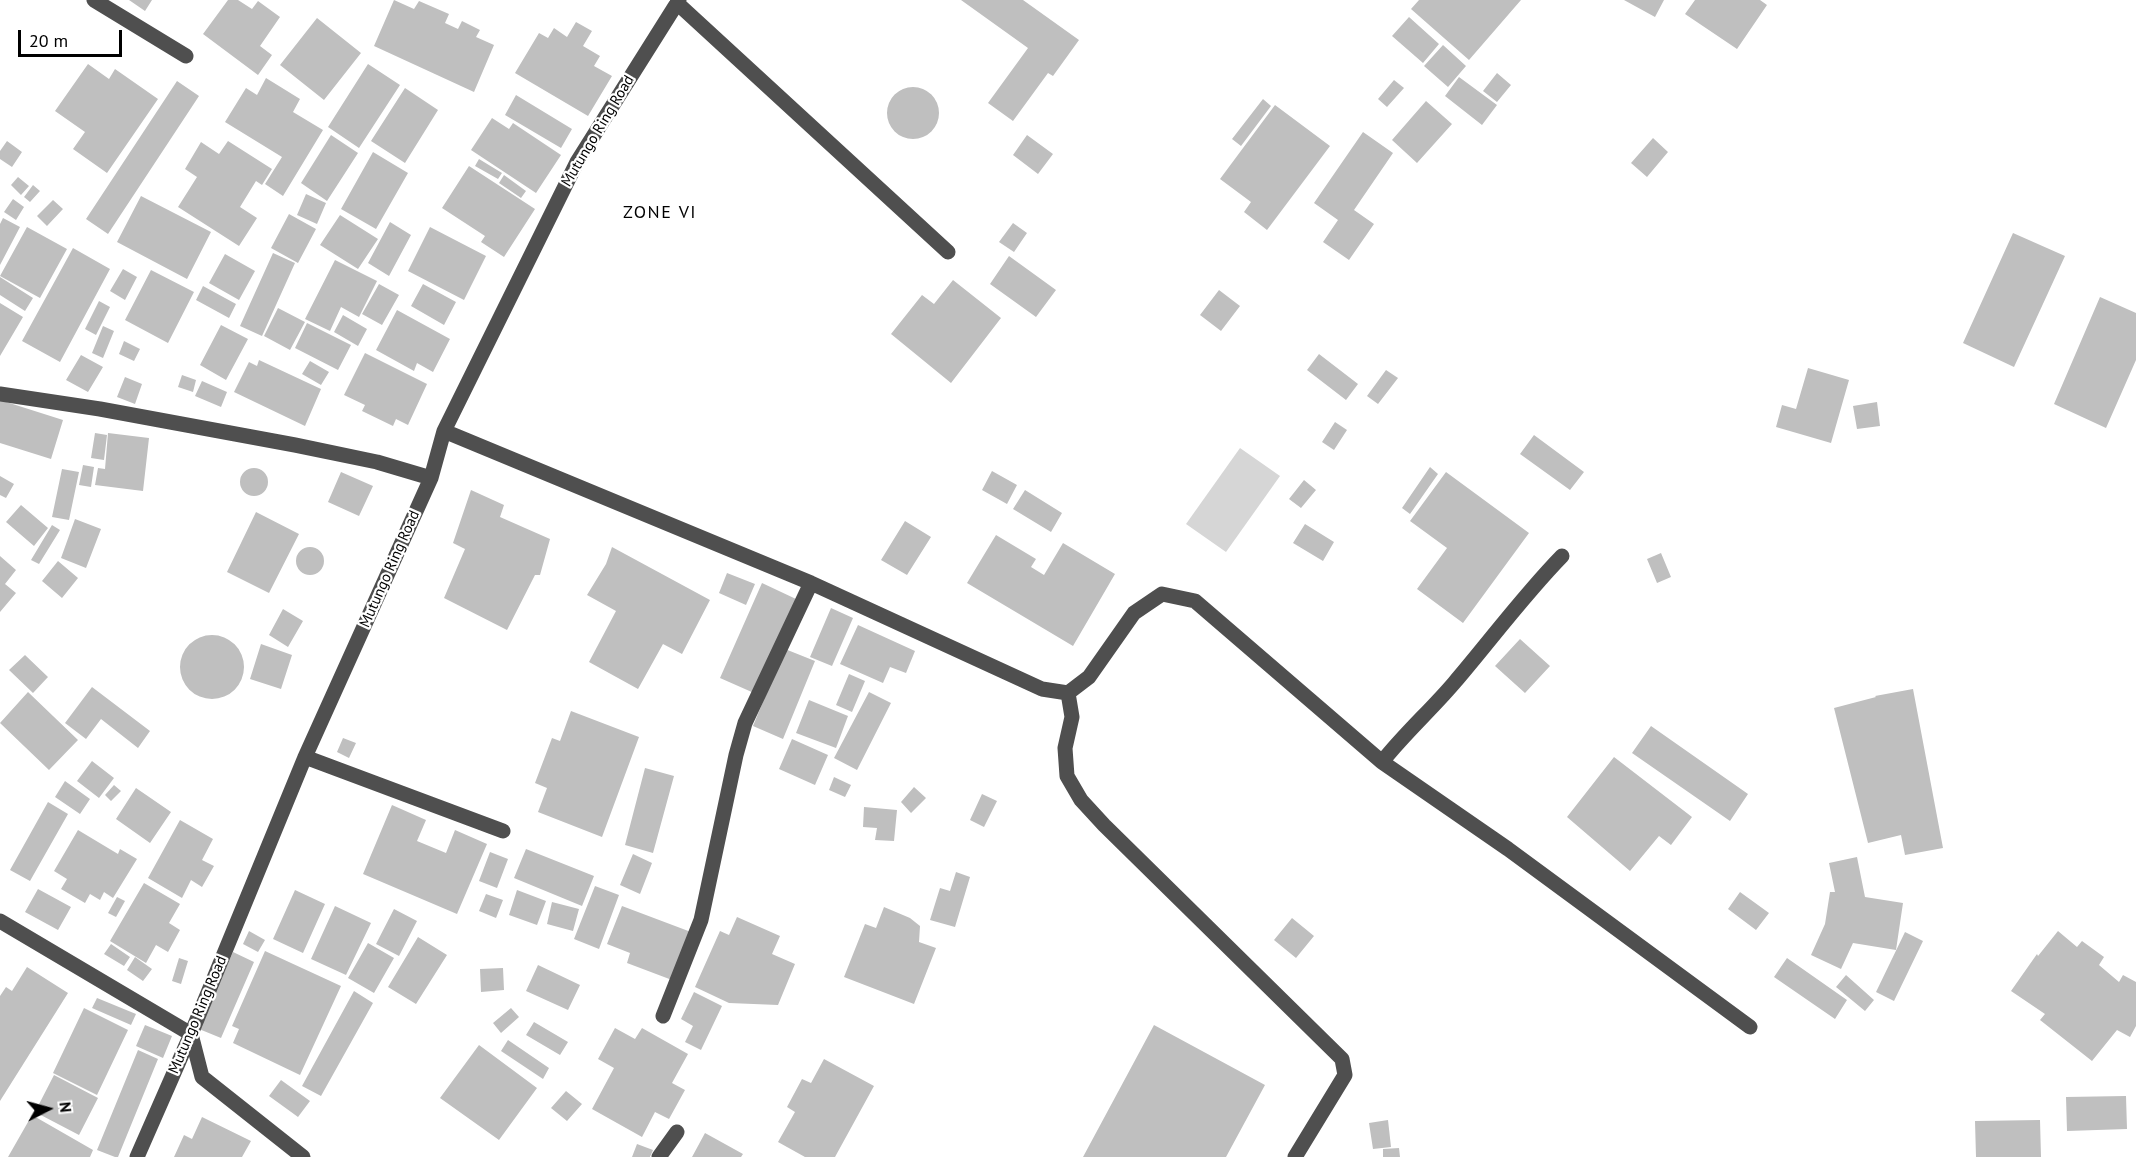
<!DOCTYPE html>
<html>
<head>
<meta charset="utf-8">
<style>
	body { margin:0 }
	#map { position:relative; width:2136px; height:1157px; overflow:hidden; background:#fff; font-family:"PT Sans",sans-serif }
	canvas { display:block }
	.north { position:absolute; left:18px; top:1079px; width:60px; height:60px; -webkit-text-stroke:4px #fff; paint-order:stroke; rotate:84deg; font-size:16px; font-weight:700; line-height:24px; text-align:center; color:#000 }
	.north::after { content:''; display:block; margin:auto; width:21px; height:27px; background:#000; clip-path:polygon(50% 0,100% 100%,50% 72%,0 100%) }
	.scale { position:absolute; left:18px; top:30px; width:104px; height:27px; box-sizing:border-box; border:3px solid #000; border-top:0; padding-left:8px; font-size:18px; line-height:21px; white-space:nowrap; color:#000; -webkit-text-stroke:4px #fff; paint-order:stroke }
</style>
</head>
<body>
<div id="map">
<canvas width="2136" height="1157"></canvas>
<div class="north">N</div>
<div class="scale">20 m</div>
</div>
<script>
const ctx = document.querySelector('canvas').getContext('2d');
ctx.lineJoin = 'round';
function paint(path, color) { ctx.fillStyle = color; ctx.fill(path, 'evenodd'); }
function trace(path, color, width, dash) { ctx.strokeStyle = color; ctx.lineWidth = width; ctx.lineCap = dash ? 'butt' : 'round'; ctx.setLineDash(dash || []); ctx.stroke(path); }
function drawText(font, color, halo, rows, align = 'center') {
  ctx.font = font + ' "PT Sans",sans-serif'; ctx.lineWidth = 4.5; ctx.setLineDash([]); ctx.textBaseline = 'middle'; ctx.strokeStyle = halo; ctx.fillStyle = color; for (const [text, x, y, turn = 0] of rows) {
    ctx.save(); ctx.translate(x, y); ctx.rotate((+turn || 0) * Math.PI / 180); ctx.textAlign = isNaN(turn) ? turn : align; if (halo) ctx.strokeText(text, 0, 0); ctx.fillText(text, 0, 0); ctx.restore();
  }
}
paint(new Path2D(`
	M1240 448 1280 476 1226 552 1186 524Z`), '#d6d6d6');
paint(new Path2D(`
	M129 0H152L145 11Z
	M228 0H238L252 9 258 1 280 17 260 46 272 55 258 75 203 34Z
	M394 0 414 9 419 1 449 14 445 23 458 29 462 21 480 30 476 37 494 45 474 92 374 46Z
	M961 0H1023L1079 40 1053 76 1048 73 1013 121 988 103 1028 48Z
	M1419 0H1521L1469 60 1411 9Z
	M1624 0H1664L1655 17Z
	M1695 0H1760L1767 5 1737 49 1685 14Z
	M1409 17 1439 44 1423 63 1392 36Z
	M317 18 361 53 324 100 280 65Z
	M576 22 592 31 583 46 600 56 594 66 612 76 588 116 515 73 539 33 548 38 554 28 567 37Z
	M1443 45 1466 66 1448 87 1424 66Z
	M88 64 109 79 115 69 158 99 107 173 73 149 85 132 55 111Z
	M368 64 400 85 359 148 328 127Z
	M1497 73 1511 85 1497 102 1483 91Z
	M1459 77 1497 105 1482 125 1445 96Z
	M266 78 300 99 293 112 323 130 283 196 265 184 282 157 225 122 246 88 257 95Z
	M1394 80 1404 88 1387 107 1378 99Z
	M177 81 199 96 108 234 86 219Z
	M887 113a26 26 0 1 1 52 0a26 26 0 1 1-52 0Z
	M405 88 438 110 405 163 371 141Z
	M516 95 572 129 561 148 505 115Z
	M1263 99 1271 106 1241 146 1232 139Z
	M1426 101 1452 124 1417 163 1392 140Z
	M1275 105 1330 146 1267 230 1244 212 1251 202 1220 179Z
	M492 118 509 129 513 123 561 155 536 193 471 150Z
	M1363 132 1393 153 1354 210 1374 224 1349 260 1323 242 1338 220 1314 203Z
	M331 135 358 153 327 201 301 183Z
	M1027 135 1053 154 1038 174 1013 155Z
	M1653 138 1668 152 1647 177 1631 163Z
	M7 141 22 152 12 167 0 159V151Z
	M228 141 272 169 262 185 256 181 240 207 257 218 239 246 178 207 197 177 185 169 201 142 219 154Z
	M373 152 408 173 376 229 341 209Z
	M479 159 502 173 498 179 475 166Z
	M469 166 535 209 504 257 481 242 485 236 442 208Z
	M504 175 526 191 521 198 499 183Z
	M18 177 29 186 21 195 11 185Z
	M33 185 40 191 30 202 24 197Z
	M306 194 326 203 317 224 297 215Z
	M141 196 211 232 187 279 117 242Z
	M13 199 24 207 16 220 4 212Z
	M53 200 63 209 47 226 37 216Z
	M289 214 316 229 298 263 271 248Z
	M340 215 378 239 358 269 320 245Z
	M3 218 20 227 0 265V224Z
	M390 222 411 235 389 276 368 263Z
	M1013 223 1027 233 1014 252 999 242Z
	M27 227 67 249 40 298 0 276Z
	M430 227 486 256 464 300 408 271Z
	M2013 233 2065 256 2014 367 1963 343Z
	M73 248 110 269 60 362 22 341Z
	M273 253 295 263 262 336 240 326Z
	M225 254 255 271 239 300 209 283Z
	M1009 256 1056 290 1036 317 990 284Z
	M335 260 377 281 359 317 341 307 330 331 305 319Z
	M123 269 137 277 125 300 110 291Z
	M151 270 194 292 168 343 125 320Z
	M0 277 33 298 25 311 0 295Z
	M953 280 1001 318 951 383 891 334 922 295 934 304Z
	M379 284 399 295 382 325 362 314Z
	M423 284 456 302 444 325 411 306Z
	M203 286 236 304 229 318 196 300Z
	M1219 290 1240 306 1221 331 1200 315Z
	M2100 297 2136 313V360L2106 428 2054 404Z
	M99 301 110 307 96 335 85 329Z
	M0 303 23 317 0 356Z
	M278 308 305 322 290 350 264 336Z
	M397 310 450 339 433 372 417 363 414 371 376 350Z
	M343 315 367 329 358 346 334 332Z
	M307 323 351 345 338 370 295 348Z
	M221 325 248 339 226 380 200 365Z
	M103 326 114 331 103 358 92 353Z
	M124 341 140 349 134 361 119 354Z
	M365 353 427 384 408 425 396 419 393 426 362 411 365 405 344 395Z
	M1319 354 1358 384 1346 400 1307 370Z
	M81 355 103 367 88 392 66 380Z
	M259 360 321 389 305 426 234 392 249 362 257 366Z
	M310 361 329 372 321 385 302 374Z
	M1808 368 1849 380 1831 443 1776 427 1782 405 1796 409Z
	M1386 370 1398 378 1378 404 1367 396Z
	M182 375 196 380 193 392 178 387Z
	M125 377 142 384 135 404 117 397Z
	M202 381 227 392 221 407 195 396Z
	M0 400 63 420 51 459 0 443Z
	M1877 402 1880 426 1857 429 1853 406Z
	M1335 422 1347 430 1334 450 1322 442Z
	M95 433 107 435 104 460 91 458Z
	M108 433 149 438 143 491 95 485 98 468 105 469Z
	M1534 435 1584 472 1570 490 1520 454Z
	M83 465 94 467 91 487 79 485Z
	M1430 467 1438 474 1410 514 1402 508Z
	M240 482a14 14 0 1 1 28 0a14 14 0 1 1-28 0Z
	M62 469 79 472 69 520 52 517Z
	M992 471 1017 485 1007 504 982 490Z
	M341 472 373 486 359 516 328 502Z
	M1446 472 1529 533 1463 623 1417 589 1447 548 1410 521Z
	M0 476 14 484 6 498 0 495Z
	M1304 480 1316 490 1301 508 1289 499Z
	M471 490 504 505 500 517 550 539 540 575H535L507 630 444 598 465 549 453 543Z
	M1025 490 1062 513 1051 532 1013 509Z
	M21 505 48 528 34 546 6 522Z
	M256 512 299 534 269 593 227 572Z
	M75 519 101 529 86 568 61 558Z
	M905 521 931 537 907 575 881 560Z
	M1305 524 1334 542 1323 561 1293 543Z
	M52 525 60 530 39 564 31 560Z
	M996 535 1036 559 1031 567 1044 575 1063 543 1115 574 1073 646 967 583Z
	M612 547 710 600 682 654 663 644 638 689 589 662 616 611 587 595 606 564Z
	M296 561a14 14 0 1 1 28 0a14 14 0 1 1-28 0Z
	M1661 553 1671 577 1657 583 1647 559Z
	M0 556 16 570 5 584 16 593 0 612Z
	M58 561 78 578 62 598 42 581Z
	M727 573 755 584 746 605 719 593Z
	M762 583 796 599 754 693 720 678Z
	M831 608 853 618 832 666 810 657Z
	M283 609 303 621 288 647 269 635Z
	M858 625 915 651 906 673 890 667 883 683 840 664Z
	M180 667a32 32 0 1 1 64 0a32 32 0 1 1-64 0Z
	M1520 639 1550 666 1525 693 1495 666Z
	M261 644 292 655 281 689 250 679Z
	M785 649 815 661 783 739 753 726Z
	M25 655 48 677 33 693 9 670Z
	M849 674 865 681 852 712 836 705Z
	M92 687 150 731 138 748 101 719 86 739 65 723Z
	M1913 689 1943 848 1905 855 1901 835 1868 843 1834 708 1876 697 1875 696Z
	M28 692 78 740 49 770 0 723Z
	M869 692 891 703 857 770 834 758Z
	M809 700 848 716 836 748 796 733Z
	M571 711 639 737 602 837 538 812 547 788 535 783 552 738 560 741Z
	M1651 726 1748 794 1730 821 1632 753Z
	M343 738 356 743 349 758 337 752Z
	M792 739 828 755 815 785 779 769Z
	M1614 757 1692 817 1671 845 1659 836 1630 871 1567 817Z
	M92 761 114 778 99 798 77 781Z
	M645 768 674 776 653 853 625 845Z
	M834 777 851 785 845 797 829 790Z
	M65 781 90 799 80 814 55 797Z
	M114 785 121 791 111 801 105 795Z
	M914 787 926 798 911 813 901 802Z
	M136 788 171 812 150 843 116 819Z
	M982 794 997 801 984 827 970 820Z
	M48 802 68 814 30 881 10 870Z
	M392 805 426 820 417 841 446 853 455 830 487 844 457 914 363 874Z
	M864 807 897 810 894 841 875 840 877 828 863 827Z
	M180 820 213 839 202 860 214 866 202 887 191 880 182 898 148 878Z
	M78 830 118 854 120 849 137 859 113 898 104 892 100 900 90 894 85 903 61 889 67 879 54 871Z
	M526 849 594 876 582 906 514 878Z
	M490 852 508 859 497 888 479 881Z
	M633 854 652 863 640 894 620 885Z
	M1857 857 1865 897 1903 903 1896 950 1853 943 1841 969 1811 955 1825 924 1830 892H1835L1829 863Z
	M956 872 970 877 955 927 930 920 940 888 950 891Z
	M144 883 180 904 169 923 180 930 168 952 156 945 146 963 110 941Z
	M595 886 619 895 599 949 574 939Z
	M38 889 71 907 58 930 25 912Z
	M295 890 325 904 303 953 273 939Z
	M517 890 546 901 537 925 509 915Z
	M1740 892 1769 913 1756 930 1728 909Z
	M486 894 503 900 496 918 479 911Z
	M117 897 125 901 116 917 108 913Z
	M552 902 579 909 573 931 547 924Z
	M335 906 371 923 346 975 311 959Z
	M622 906 691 932 672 980 627 963 630 953 607 944Z
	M884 907 910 918 920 926 919 942 936 948 914 1004 844 977 865 924 876 928Z
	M394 909 417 921 399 956 376 944Z
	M737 917 780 936 772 954 795 964 778 1005 729 1003 695 987 720 931 729 935Z
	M1292 918 1314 936 1296 958 1274 940Z
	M249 931 265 940 258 952 243 944Z
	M2058 931 2077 947 2082 941 2104 957 2099 965 2119 982 2123 975 2136 982V1026L2130 1037 2117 1030 2092 1061 2040 1020 2045 1014 2011 991 2037 954 2038 956Z
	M1905 932 1923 941 1894 1001 1876 992Z
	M418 937 447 955 416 1004 388 987Z
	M368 943 394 958 374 993 348 978Z
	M111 944 130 957 124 966 104 954Z
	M265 951 341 986 300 1075 233 1043 239 1029 232 1026Z
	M233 952 254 962 221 1038 199 1029Z
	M135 957 152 969 143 981 127 970Z
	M179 958 188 961 181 984 172 981Z
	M1787 958 1847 1000 1835 1019 1774 977Z
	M538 965 580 985 568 1010 526 991Z
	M27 967 68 993 0 1101V996L6 987 12 991Z
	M503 968 504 990 481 992 480 969Z
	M1846 975 1874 1000 1865 1011 1836 987Z
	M354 991 373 1003 321 1096 302 1086Z
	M694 992 722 1006 701 1050 685 1042 693 1026 681 1019Z
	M97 998 136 1014 131 1025 92 1008Z
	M84 1008 128 1030 97 1095 53 1073Z
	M511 1008 519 1017 501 1033 493 1023Z
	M534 1022 568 1042 560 1055 526 1035Z
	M145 1025 172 1036 163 1058 136 1046Z
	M1154 1025 1265 1085 1226 1157H1083Z
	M615 1028 635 1039 642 1028 688 1054 672 1083 685 1090 669 1119 655 1112 642 1137 592 1109 614 1068 598 1059Z
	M508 1040 549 1068 543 1079 501 1051Z
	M479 1045 537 1088 499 1140 440 1098Z
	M138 1050 158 1059 118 1157H115L97 1150Z
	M824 1059 874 1086 835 1157H805L778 1142 795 1112 787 1107 802 1079 811 1083Z
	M54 1075 98 1098 79 1135 35 1112Z
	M281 1080 310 1101 298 1117 269 1096Z
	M566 1091 582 1104 567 1121 551 1108Z
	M2126 1096 2127 1129 2067 1131 2066 1097Z
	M32 1115 93 1150 90 1157H8Z
	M202 1117 251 1141 242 1157H174L184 1135 192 1139Z
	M1388 1120 1391 1147 1373 1149 1369 1123Z
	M2040 1120 2041 1157H1976L1975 1121Z
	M705 1133 743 1154 741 1157H692Z
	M637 1144 653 1150 650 1157H632Z
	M1399 1148 1400 1157H1383V1149Z`), '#bfbfbf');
trace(new Path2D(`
	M94 0 186 56
	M677 3 948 252
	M0 394 100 409 295 445 377 462 431 478
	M444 431 811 583 1042 689 1068 693 1089 677 1134 613 1162 594 1195 601 1382 762C1404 734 1431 710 1454 683 1490 641 1523 596 1562 556
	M1068 693 1072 717 1065 748 1067 776 1081 800 1104 825 1342 1059 1345 1075 1295 1157
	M305 757 503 831
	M1382 762 1508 849 1750 1027
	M0 921 191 1034 202 1077 303 1157
	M663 1016 701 920 736 755 745 723 811 583
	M137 1157 191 1034 305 757 431 478 444 431 577 162 679 0
	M659 1157 677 1132`), '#4f4f4f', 15);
drawText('15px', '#000', '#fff', [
	["Mutungo Ring Road",598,131,-59],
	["Mutungo Ring Road",390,569,-66],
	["Mutungo Ring Road",198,1015,-67]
]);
ctx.letterSpacing = '1.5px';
drawText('18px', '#000', '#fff', [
	["ZONE VI",660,213]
]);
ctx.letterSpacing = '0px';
</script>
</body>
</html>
